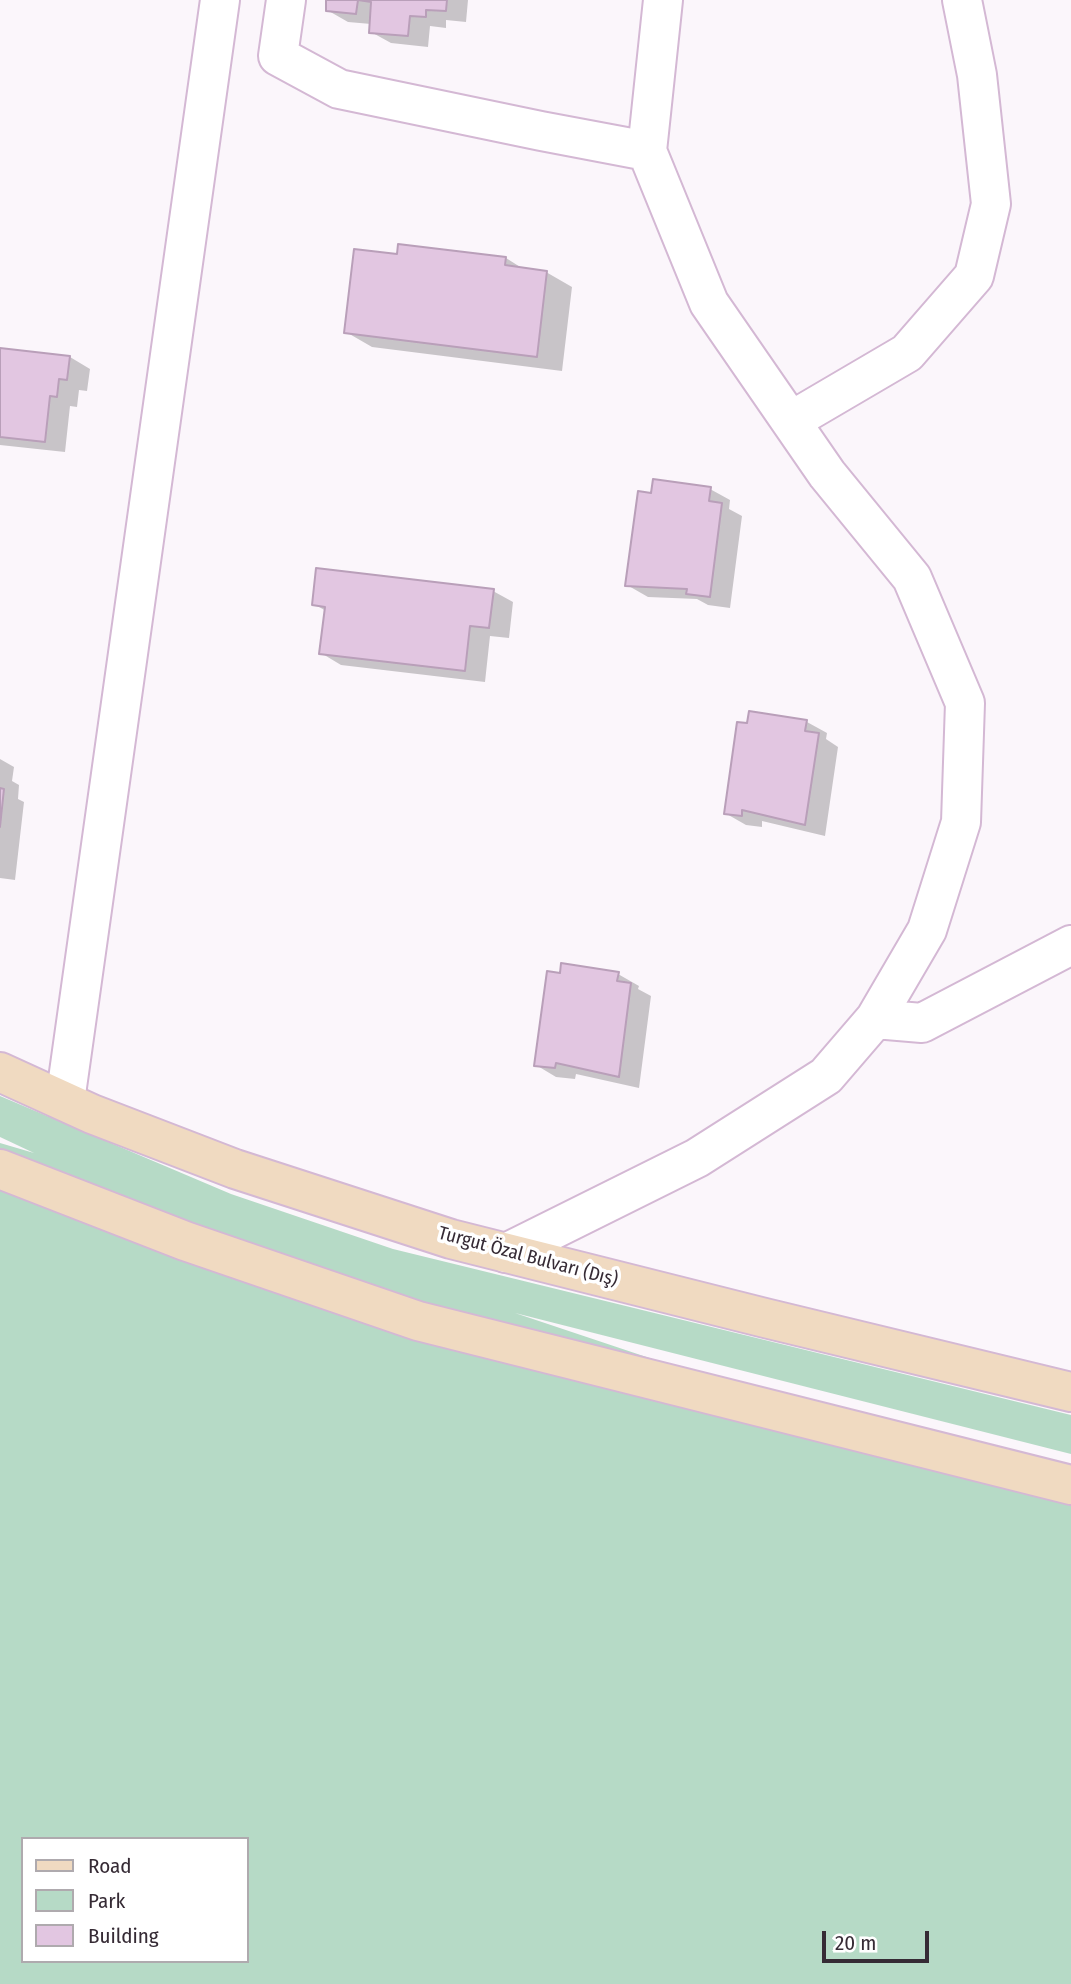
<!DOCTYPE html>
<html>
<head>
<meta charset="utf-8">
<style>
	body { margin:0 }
	#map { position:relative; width:1071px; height:1984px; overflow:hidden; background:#fbf6fb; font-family:"Fira Sans Condensed",sans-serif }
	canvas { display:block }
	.legend { position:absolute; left:21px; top:1837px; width:228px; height:126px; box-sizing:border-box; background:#fff; border:2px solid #afaaae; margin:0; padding:9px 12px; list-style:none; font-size:21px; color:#362b35 }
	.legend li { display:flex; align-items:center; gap:14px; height:35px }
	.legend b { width:35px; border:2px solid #afaaae }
	.scale { position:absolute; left:822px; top:1931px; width:107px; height:32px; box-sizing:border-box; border:4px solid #362b35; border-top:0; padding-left:9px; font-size:21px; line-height:24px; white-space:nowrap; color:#362b35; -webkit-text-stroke:5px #fff; paint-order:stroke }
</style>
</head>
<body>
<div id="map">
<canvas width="1071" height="1984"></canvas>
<ul class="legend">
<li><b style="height:9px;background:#f0dac1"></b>Road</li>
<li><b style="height:19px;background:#b6dac6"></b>Park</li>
<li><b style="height:19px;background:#e2c6e1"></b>Building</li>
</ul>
<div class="scale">20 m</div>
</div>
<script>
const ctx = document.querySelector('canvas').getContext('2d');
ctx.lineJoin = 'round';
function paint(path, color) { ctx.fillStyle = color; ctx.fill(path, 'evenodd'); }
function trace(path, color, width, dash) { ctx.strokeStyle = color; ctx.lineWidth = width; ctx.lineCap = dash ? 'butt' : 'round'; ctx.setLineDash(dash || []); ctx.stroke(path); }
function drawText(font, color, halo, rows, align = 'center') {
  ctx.font = font + ' "Fira Sans Condensed",sans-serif'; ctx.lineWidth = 7; ctx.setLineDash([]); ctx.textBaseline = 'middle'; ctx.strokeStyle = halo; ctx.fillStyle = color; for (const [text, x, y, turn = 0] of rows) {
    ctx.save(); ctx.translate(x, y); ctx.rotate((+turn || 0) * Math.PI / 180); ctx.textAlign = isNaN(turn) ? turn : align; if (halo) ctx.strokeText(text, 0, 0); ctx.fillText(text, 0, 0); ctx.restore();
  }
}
paint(new Path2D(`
	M0 1096 231 1194 393 1249 1071 1415V1454L515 1313 772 1399 1071 1477V1984H0V1143L34 1153 0 1137ZM23 1839H247V1961H23Z`), '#b6dac6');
paint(new Path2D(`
	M328 0H468L466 22 446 20V28L430 26 428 47 391 43 371 32V24L348 22 327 10Z
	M398 256 506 258 525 270 546 272 572 287 562 371 372 347 346 332Z
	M0 349 70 357 90 369 87 391 79 390 77 407 70 406 65 452 0 445Z
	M710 489 730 500 729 509 742 516 730 608 708 605 697 599 648 597 627 585 653 495Z
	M493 591 513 602 509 638 490 636 485 682 341 665 321 653 326 611 314 604Z
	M751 713 807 722 827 733 826 739 838 747 825 836 762 821V827L746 825 725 813Z
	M0 759 14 767 12 781 19 785 18 799 24 802 15 880 0 878Z
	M618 974 639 986 638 989 651 996 639 1088 576 1074 575 1079 556 1077 536 1065 562 975Z`), '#0003');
const building = new Path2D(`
	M326 0H358L356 14 326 11Z
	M358 0H447L446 11 426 10V17L410 16 408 36 369 33 371 2Z
	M398 244 506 257 505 265 547 271 537 357 344 333 354 249 397 254Z
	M0 348 70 356 67 380 59 379 57 397 50 396 45 442 0 437Z
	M653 479 711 487 709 501 722 503 710 597 686 594 687 589 625 586 638 491 651 493Z
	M316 568 494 589 489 628 470 626 465 671 319 654 325 607 312 605Z
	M749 711 807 720 805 731 819 733 805 825 742 810V816L724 814 737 722 747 723Z
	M0 788 4 789 0 827Z
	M561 963 619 972 617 981 631 983 619 1077 556 1063 555 1068 534 1066 547 971 560 973Z`);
paint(building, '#e2c6e1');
trace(building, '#b99fb9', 2);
const minor = new Path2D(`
	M286 0 278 56 339 89 541 131 647 151
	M791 421 907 353 974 276 991 204 977 75 962 0
	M875 1019 922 1023 1071 945
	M65 1101 220 0
	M506 1253 697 1158 826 1076 875 1019 927 930 961 822 965 703 912 578 827 474 709 303 647 151 663 0`);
const secondary = new Path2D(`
	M0 1072 92 1114 235 1169 451 1239 765 1318 1071 1392
	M0 1169 185 1241 418 1321 1071 1485`);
trace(minor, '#d4b8d4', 42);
trace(secondary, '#d4b8d4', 42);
trace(minor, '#fff', 38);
trace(secondary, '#f0dac1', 38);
drawText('19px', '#362b35', '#fff', [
	["Turgut Özal Bulvarı (Dış)",528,1257,15]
]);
</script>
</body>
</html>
